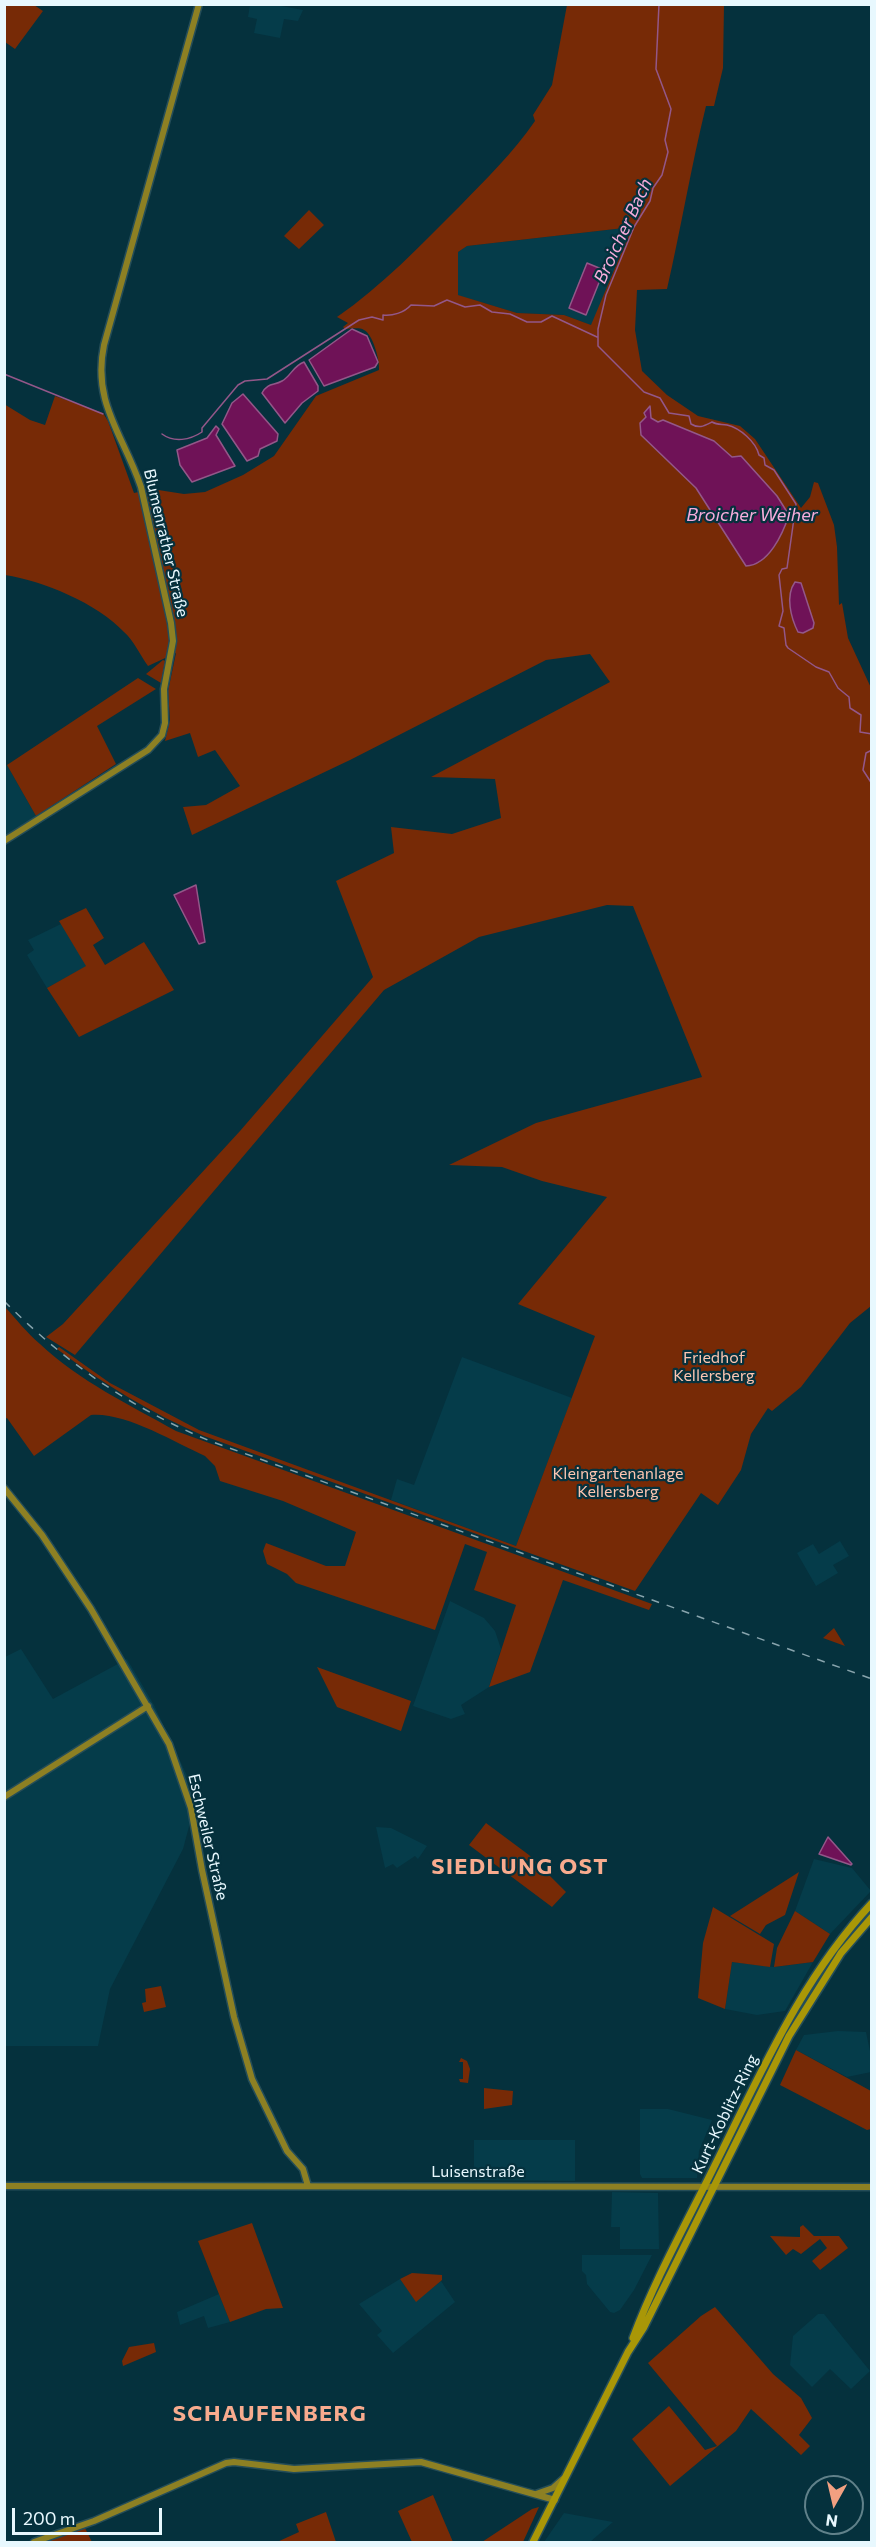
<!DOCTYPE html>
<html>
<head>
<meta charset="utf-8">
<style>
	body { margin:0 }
	#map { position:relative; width:876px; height:2547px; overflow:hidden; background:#05313d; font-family:Commissioner,sans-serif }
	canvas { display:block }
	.frame { position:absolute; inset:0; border:6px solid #e8f8fe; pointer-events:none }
	.north { position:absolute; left:804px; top:2475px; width:60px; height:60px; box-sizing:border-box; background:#05313d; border:2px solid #60818a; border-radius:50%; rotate:188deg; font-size:16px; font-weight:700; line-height:24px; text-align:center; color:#e8f8fe }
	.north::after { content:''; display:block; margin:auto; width:21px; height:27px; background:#f2a081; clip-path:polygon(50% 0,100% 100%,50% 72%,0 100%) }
	.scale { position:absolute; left:12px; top:2508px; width:150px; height:27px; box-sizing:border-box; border:3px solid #e8f8fe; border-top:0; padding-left:8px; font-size:18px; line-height:21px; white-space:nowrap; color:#e8f8fe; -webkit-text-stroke:4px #05313d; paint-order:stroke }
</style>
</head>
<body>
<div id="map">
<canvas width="876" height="2547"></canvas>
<div class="frame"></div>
<div class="north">N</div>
<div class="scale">200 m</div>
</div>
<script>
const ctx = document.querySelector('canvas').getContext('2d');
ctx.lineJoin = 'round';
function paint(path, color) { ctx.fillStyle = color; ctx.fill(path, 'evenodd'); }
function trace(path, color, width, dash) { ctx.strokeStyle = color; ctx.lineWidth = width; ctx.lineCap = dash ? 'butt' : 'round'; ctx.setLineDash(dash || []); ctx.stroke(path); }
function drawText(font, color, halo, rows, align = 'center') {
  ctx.font = font + ' Commissioner,sans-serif'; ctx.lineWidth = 4.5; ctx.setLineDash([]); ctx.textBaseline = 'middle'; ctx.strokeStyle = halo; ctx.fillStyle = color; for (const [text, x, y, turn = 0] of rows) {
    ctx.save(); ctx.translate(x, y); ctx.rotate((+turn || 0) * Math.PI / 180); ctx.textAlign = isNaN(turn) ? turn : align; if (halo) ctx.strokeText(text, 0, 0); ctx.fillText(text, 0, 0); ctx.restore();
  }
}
paint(new Path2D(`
	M250 5H276L303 10 298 21 284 19 280 38 254 33 257 19 248 17Z
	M624 228 631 231 593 326 564 315 517 313 457 295 458 252 467 246Z
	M7 765 36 816 5 836 4 767Z
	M61 924 87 966 47 988 27 955 34 950 28 940Z
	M462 1357 572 1398 516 1546 391 1500 397 1479 414 1485Z
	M840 1541 849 1556 833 1565 838 1573 816 1586 797 1553 813 1544 819 1554Z
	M450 1601 484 1618 495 1631 501 1649 489 1687 461 1705 465 1714 451 1719 413 1706Z
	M21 1649 53 1699 127 1659 154 1705 189 1780 195 1804 183 1849 110 1989 98 2046H5V1657Z
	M376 1827 391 1828 427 1846 418 1859 415 1856 397 1868 393 1864 385 1868Z
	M814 1859 852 1868 871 1891 830 1934 795 1911Z
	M732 1962 774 1967 813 1962 785 2011 757 2015 725 2009Z
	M838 2031 866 2032 871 2056V2072L847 2077 796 2050 804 2035Z
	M640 2109H668L712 2120 699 2151 697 2178H642L640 2174Z
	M474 2140H575V2181L474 2180Z
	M612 2192 658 2193 659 2249H620V2227H611Z
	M582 2255H652L634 2290 620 2310 614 2313 610 2312 587 2284 586 2275 582 2271Z
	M400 2279 416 2301 441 2281 455 2302 393 2353 377 2335 382 2331 359 2304Z
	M219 2294 230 2322 208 2328 204 2316 180 2325 177 2312Z
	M818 2314H824L870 2371 851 2389 830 2369 812 2387 790 2365 793 2336Z
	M564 2513 613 2522 590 2542H544Z`), '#053c4a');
paint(new Path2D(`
	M5 4 34 5 43 11 15 49 5 42Z
	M567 5H724L723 68 714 106H706C691 167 681 228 667 289L637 290 635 330 642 371 667 395 698 416 740 426 755 439 801 508 810 497 814 482 818 483 834 525 837 547 839 605 842 603 848 638 872 690 871 1306 850 1323 801 1387 772 1411 768 1408 751 1434 741 1470 718 1505 701 1493 635 1591 204 1436C151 1413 103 1384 57 1349L59 1347 110 1383 199 1430 516 1546 595 1336 518 1304 607 1197 542 1181 502 1167 449 1165 536 1123 702 1077 633 906 607 905 479 937 384 990 75 1355 46 1337 63 1324 240 1131 373 977 336 881 394 853 391 827 452 834 501 818 495 779 431 777 610 682 590 654 546 660 350 760 192 835 183 807 206 805 240 786 215 750 198 757 190 733 165 741 170 720 168 691 176 653 148 666C140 655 134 641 124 632 97 603 43 581 5 575L4 404 30 420 45 425 55 396 103 413 108 421 134 493 152 489 184 494 205 492 243 475 274 456 316 396 379 370C380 361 373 334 364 330 359 327 350 329 345 329L343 327 348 323 337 317C382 286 421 245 459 207 486 179 513 153 535 121L533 115 552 85ZM624 228 630 232 591 325 564 315 517 313 458 295V252L467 246Z
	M309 210 324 225 299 249 284 236Z
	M163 660 165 661 161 683 146 674Z
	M138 678 156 689 97 726 116 764 36 816 7 765Z
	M86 908 104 938 93 945 105 965 144 942 174 990 79 1037 47 988 86 966 59 921Z
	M5 1307C16 1319 27 1333 40 1344 79 1381 130 1405 176 1431L652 1604 649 1610 563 1580 530 1672 489 1687 516 1605 474 1590 487 1552 465 1544 435 1630 296 1583 287 1574 267 1564 263 1551 266 1543 326 1566H345L356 1532 283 1501 220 1481 215 1466 205 1456C174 1442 125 1412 91 1415L34 1456 7 1418 5 1419Z
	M834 1628 845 1646 823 1638Z
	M317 1667 411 1701 401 1731 337 1707Z
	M486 1823 529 1855 566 1892 552 1907 469 1845Z
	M799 1872 785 1915 766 1925 760 1934 730 1916Z
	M713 1907 774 1944 770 1967 732 1962 725 2009 698 1998 703 1943Z
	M795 1911 830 1934 813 1962 774 1967 777 1948Z
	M161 1986 166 2007 144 2012 142 2003 146 2002 145 1989Z
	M796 2050 871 2091V2129L867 2130 780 2085Z
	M461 2058 467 2061 470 2069 468 2083 460 2082 459 2079H463V2062H459Z
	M484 2088 513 2091 512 2105 484 2109Z
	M252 2223 283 2308 266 2309 230 2322 198 2241Z
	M803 2225 814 2236H839L848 2248 820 2270 812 2261 827 2248 820 2239 801 2254 793 2249 786 2255 770 2236 800 2237V2227Z
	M412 2273 442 2275V2280L416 2302 400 2279Z
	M715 2307 773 2374 801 2398 812 2418 799 2435 810 2446 801 2455 751 2409 736 2431 670 2486 632 2439 669 2406 705 2450 717 2446 648 2363 701 2316Z
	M154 2343 156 2352 123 2366 122 2361 129 2347Z
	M433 2495 453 2542H412L398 2511Z
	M539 2507 523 2542H482L532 2509Z
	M326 2512 336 2542H277L299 2532 296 2524Z
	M85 2528 92 2542H46Z`), '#772a06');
const water = new Path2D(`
	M587 263 604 270 586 315 569 308Z
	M352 329 367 336 378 362 375 367 324 386 309 360Z
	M304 362 318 386V391L302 403 285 423 262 393C268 382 274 386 282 381 291 376 293 366 304 362Z
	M243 394 278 434 277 441 260 449 258 456 247 461 222 424 232 403Z
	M650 406 651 418 658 422 663 420 714 441 732 457 741 456 777 496 789 515C783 533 769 565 746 566L696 488 641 435 640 423 646 417 644 413Z
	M216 426 219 429 216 435 235 466 192 482 180 465 177 450 207 438Z
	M795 582 801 583 814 623 813 628 803 633 798 632C791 618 785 596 795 582Z
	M196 885 205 942 199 944 174 895Z
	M828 1837 852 1864 851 1865 819 1854Z`);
paint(water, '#6f1257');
trace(water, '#935789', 1.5);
trace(new Path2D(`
	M659 4 656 69 671 109 665 140 668 152 662 175 653 188 650 201 634 227 606 295 598 329V346L644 392 660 398 669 413 689 416 691 424C699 429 704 426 712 422 717 425 721 424 727 425 740 428 756 442 759 455L764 458 765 465 774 470 796 504 787 568 782 569 779 575 783 611 779 626 784 628 786 645 788 648 816 667 829 672 838 688 849 697 850 708 861 715 860 732 872 734
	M4 374 103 414
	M162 434C174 443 190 440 202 432V428L238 385 245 381 267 379 359 320 372 317 383 320V315C392 316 404 313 411 305L434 306 447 300 465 307 480 305 492 312 510 314 527 322H541L552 316 597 337
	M872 750 866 753 863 770 872 784`), '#935789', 1.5);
const secondary = new Path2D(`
	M4 841 148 750 162 735 165 723 164 689 173 641 171 623 141 487C123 434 92 403 104 345L199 4
	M4 1488 42 1535 91 1609 169 1744 191 1808 202 1870 234 2017 252 2079 287 2151 303 2169 308 2186
	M4 1797 148 1706
	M4 2186 872 2187
	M536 2494 553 2488 563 2479
	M34 2542 94 2521 226 2463 234 2462 294 2469 421 2462 555 2500`);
const primary = new Path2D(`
	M633 2338C655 2279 687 2222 715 2165 761 2073 801 1979 872 1903
	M533 2542 628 2352 644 2327 789 2036 841 1953 872 1917`);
trace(secondary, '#254d58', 9);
trace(primary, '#254d58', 10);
trace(secondary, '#8d8023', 6);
trace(primary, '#a99707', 7);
trace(new Path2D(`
	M4 1301C67 1364 129 1407 210 1441L872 1679`), '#88a4ad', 1.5, [8, 8]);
drawText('16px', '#e8f8fe', '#05313d', [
	["Blumenrather Straße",166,543,77],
	["Eschweiler Straße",208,1837,77],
	["Kurt-Koblitz-Ring",725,2114,-64],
	["Luisenstraße",478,2172]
]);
drawText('16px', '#fdc6b1', '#05313d', [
	["Friedhof",714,1358],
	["Kellersberg",714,1376],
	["Kleingartenanlage",618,1474],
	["Kellersberg",618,1492]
]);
drawText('italic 18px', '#f6acdb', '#05313d', [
	["Broicher Bach",623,231,-65],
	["Broicher Weiher",752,515]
]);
ctx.letterSpacing = '1.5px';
drawText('bold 22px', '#f8ab8e', '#05313d', [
	["SIEDLUNG OST",520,1867],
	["SCHAUFENBERG",270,2414]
]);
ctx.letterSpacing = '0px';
</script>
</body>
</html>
